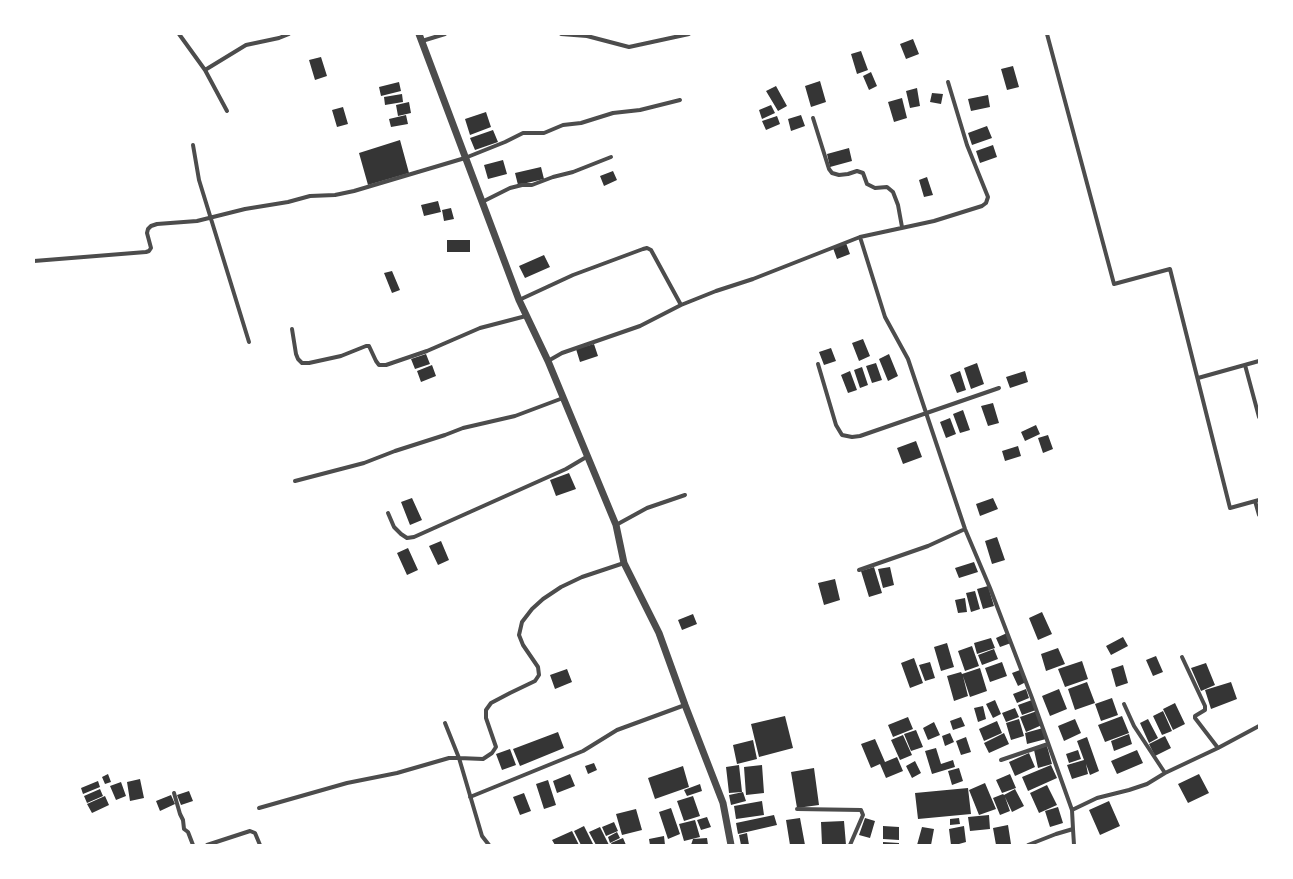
<!DOCTYPE html>
<html>
<head>
<meta charset="utf-8">
<style>
	body { margin:0 }
	#map { position:relative; width:1293px; height:879px; overflow:hidden; background:#fff; font-family:Mulish,sans-serif }
	canvas { display:block }
	.frame { position:absolute; inset:0; border:35px solid #fff; pointer-events:none }
</style>
</head>
<body>
<div id="map">
<canvas width="1293" height="879"></canvas>
<div class="frame"></div>
</div>
<script>
const context = document.querySelector('canvas').getContext('2d');
context.lineJoin = 'round';
function fillPath(path, color) { context.fillStyle = color; context.fill(path, 'evenodd'); }
const poly = rows => new Path2D(rows.map(r => 'M' + r).join(''));
function stroke(path, color, width, dash) { context.strokeStyle = color; context.lineWidth = width; context.lineCap = dash ? 'butt' : 'round'; context.setLineDash(dash || []); context.stroke(path); }
const building = poly([
	[913,39,919,54,906,59,900,44],
	[861,51,868,70,857,74,851,54],
	[321,57,327,76,315,80,309,60],
	[1013,66,1019,87,1007,90,1001,69],
	[871,72,877,86,869,90,863,76],
	[820,81,826,102,811,107,805,86],
	[399,82,401,91,381,96,379,87],
	[776,86,787,106,778,111,766,91],
	[917,88,920,106,910,108,906,91],
	[932,93,943,94,941,104,930,102],
	[402,94,403,102,385,105,384,97],
	[988,95,990,107,971,111,968,99],
	[902,98,907,118,894,122,888,102],
	[409,102,411,113,398,116,396,105],
	[771,105,775,113,762,119,759,110],
	[343,107,348,124,337,127,332,110],
	[486,112,491,127,470,135,465,119],
	[406,115,408,124,391,127,389,119],
	[801,115,805,126,791,131,788,119],
	[777,116,780,124,766,130,762,121],
	[987,126,992,138,972,145,968,133],
	[493,130,498,142,475,150,470,138],
	[400,140,409,173,368,185,359,153],
	[993,145,997,157,980,163,976,151],
	[849,148,852,161,830,167,827,154],
	[503,160,507,174,488,179,484,165],
	[541,167,544,179,518,185,515,173],
	[613,171,617,180,604,186,600,176],
	[927,177,933,195,924,197,919,180],
	[438,201,441,212,424,216,421,205],
	[451,208,454,219,444,221,442,210],
	[447,240,470,240,470,252,447,252],
	[846,243,850,254,837,259,833,248],
	[544,255,550,267,525,278,519,266],
	[392,271,400,290,392,293,384,273],
	[863,339,870,356,859,361,852,343],
	[594,344,598,356,580,362,576,349],
	[831,348,836,361,824,365,819,352],
	[426,354,430,364,415,369,411,359],
	[889,354,898,376,888,381,879,359],
	[876,363,882,380,872,383,866,366],
	[977,363,984,384,971,389,964,368],
	[432,365,436,376,421,382,417,371],
	[862,367,868,385,860,388,854,370],
	[850,371,857,390,848,393,841,375],
	[960,371,966,390,957,393,950,375],
	[1025,371,1028,382,1010,388,1006,377],
	[993,403,999,423,988,426,981,406],
	[963,410,970,430,960,433,953,414],
	[950,418,956,434,946,438,940,422],
	[1036,425,1040,434,1025,441,1021,432],
	[1048,435,1053,449,1043,453,1038,438],
	[916,441,922,457,903,464,897,448],
	[1018,446,1021,456,1005,461,1002,451],
	[569,473,576,489,556,496,550,480],
	[412,498,422,520,410,525,401,502],
	[993,498,998,509,980,516,976,504],
	[997,537,1005,560,992,564,985,541],
	[441,541,449,560,438,565,429,546],
	[408,548,418,570,407,575,397,553],
	[974,562,978,572,959,578,955,568],
	[874,567,882,593,869,597,861,571],
	[890,567,894,585,883,588,878,569],
	[835,579,840,600,824,605,818,583],
	[988,586,994,606,983,609,977,589],
	[975,591,980,609,971,612,966,593],
	[965,598,967,612,958,613,955,600],
	[1042,612,1052,634,1038,640,1029,618],
	[693,614,697,624,682,630,678,620],
	[1007,633,1011,643,1000,647,996,638],
	[1123,637,1128,646,1111,655,1106,646],
	[991,638,995,648,977,654,974,643],
	[947,643,954,667,941,671,934,647],
	[972,646,979,666,965,671,958,651],
	[1058,648,1065,664,1046,671,1041,654],
	[994,649,998,659,982,665,978,655],
	[1156,656,1163,672,1153,676,1146,660],
	[914,658,923,683,910,688,901,663],
	[1082,661,1088,679,1065,687,1058,669],
	[930,662,935,678,925,681,919,665],
	[1002,662,1007,676,990,682,985,668],
	[1206,663,1215,685,1201,691,1191,668],
	[1123,665,1128,683,1116,687,1111,669],
	[980,668,987,691,970,697,963,676,968,696,954,701,947,676,961,672,962,674],
	[567,669,572,682,555,689,550,675],
	[1020,670,1026,682,1018,686,1012,673],
	[1087,682,1095,703,1075,710,1068,689],
	[1231,682,1237,699,1211,709,1205,690],
	[1026,689,1029,698,1017,703,1013,694],
	[1059,689,1067,709,1050,716,1042,696],
	[1112,698,1118,715,1101,721,1095,704],
	[995,700,1001,714,993,718,986,704],
	[1032,700,1036,710,1022,715,1018,705],
	[1175,703,1185,724,1173,730,1163,709],
	[983,706,986,719,978,722,974,708],
	[1015,708,1019,717,1006,722,1002,713],
	[1037,711,1042,725,1026,732,1020,717],
	[1163,711,1172,731,1162,735,1153,716],
	[785,716,793,748,759,757,751,724],
	[1122,716,1129,733,1105,742,1098,725],
	[908,717,913,729,893,737,888,725],
	[961,717,965,726,953,730,950,721],
	[1019,719,1024,736,1011,740,1006,723],
	[1075,719,1081,733,1064,741,1058,726],
	[1148,719,1158,738,1149,743,1140,723],
	[997,721,1002,733,984,741,979,729],
	[934,722,940,735,928,740,923,728],
	[1043,728,1046,739,1027,744,1025,733],
	[916,730,923,747,911,751,904,734],
	[558,732,564,748,520,766,513,749],
	[950,733,954,742,945,746,942,736],
	[1004,733,1009,744,989,753,984,743],
	[1129,734,1132,744,1114,751,1111,741],
	[903,735,912,755,900,760,891,740],
	[1165,736,1171,748,1155,756,1149,744],
	[966,737,971,752,961,755,956,741],
	[1087,737,1099,771,1090,775,1086,764,1088,774,1072,779,1067,765,1084,760,1077,741],
	[875,739,885,762,897,757,903,771,886,778,880,764,871,768,861,744],
	[753,740,757,759,737,764,733,745],
	[1047,746,1052,764,1038,768,1034,750],
	[936,748,941,764,953,760,955,767,932,774,925,751],
	[510,749,516,765,502,770,496,754],
	[1078,750,1081,759,1069,763,1066,754],
	[1137,750,1143,763,1117,774,1111,761],
	[1029,753,1035,767,1015,776,1009,762],
	[915,761,921,773,912,778,906,766],
	[594,763,597,770,588,774,585,766],
	[739,765,742,792,729,793,726,767],
	[762,765,764,793,746,795,744,767],
	[1051,765,1057,778,1028,791,1022,777],
	[683,766,689,787,655,799,648,778],
	[814,768,819,805,797,808,791,772],
	[959,768,963,781,952,785,948,771],
	[108,774,111,782,105,784,102,777],
	[570,774,575,786,557,793,553,781],
	[1010,774,1016,788,1002,793,996,780],
	[1199,774,1209,793,1188,803,1178,784],
	[140,779,144,798,130,801,127,782],
	[548,780,556,805,544,809,536,784],
	[98,781,100,787,83,794,81,788],
	[121,782,126,796,116,800,110,786],
	[985,783,996,809,979,815,969,790],
	[700,784,702,791,687,796,684,790],
	[1047,785,1057,805,1039,813,1030,793],
	[968,788,971,814,918,819,915,793],
	[100,789,103,796,87,803,84,796],
	[1015,789,1024,806,1012,812,1005,797,1010,811,1000,815,993,798,1003,794,1004,795],
	[189,791,193,801,181,805,177,795],
	[743,792,746,801,731,805,729,795],
	[524,793,531,811,520,815,513,797],
	[171,795,175,804,160,811,156,801],
	[105,796,109,805,92,813,87,804],
	[693,796,700,816,684,821,677,801],
	[762,801,764,815,736,819,734,806],
	[1109,801,1120,826,1100,835,1089,810],
	[1058,807,1063,823,1050,827,1045,811],
	[671,808,680,834,668,839,659,812],
	[636,809,642,830,622,835,616,814],
	[774,815,777,825,738,834,736,823],
	[989,815,990,829,970,831,968,817],
	[707,817,711,827,701,830,697,820],
	[800,818,805,845,790,845,786,820],
	[865,818,875,821,870,838,859,835],
	[959,818,960,824,950,825,950,819],
	[695,820,700,837,684,841,679,824],
	[844,821,846,845,822,845,821,822],
	[614,822,618,831,606,836,602,827],
	[1008,825,1011,844,996,845,993,828],
	[584,826,593,844,591,845,581,845,574,831],
	[883,826,899,827,899,840,883,839],
	[964,826,966,842,959,844,959,845,951,845,949,829],
	[600,827,609,845,596,845,589,832],
	[922,827,934,829,931,845,917,845],
	[572,831,579,845,555,845,552,840],
	[617,832,620,838,610,843,608,837],
	[747,833,749,845,741,845,739,835],
	[664,836,665,845,650,845,649,839],
	[623,838,626,845,612,845,611,843],
	[707,838,708,845,691,845,693,839],
	[883,842,899,843,899,845,883,845]
]);
const minor = poly([
	[179,34,205,70,227,111],
	[561,34,587,36,629,47,689,34],
	[1047,34,1114,284,1170,269,1230,508,1259,500],
	[422,41,445,34],
	[205,70,246,45,279,38,289,34],
	[813,118,829,169,832,173,839,175,848,174,857,171,863,173,867,184,875,188,887,187,893,192,898,205,902,227],
	[193,145,199,180,249,342],
	[482,202,510,188,522,185,532,185,553,177,573,172,611,157],
	[860,237,885,317,908,359,965,529,990,588,1032,698,1072,810,1073,829,1056,834,1028,845],
	[34,261,146,252,149,251,151,248,147,233,148,229,151,226,157,224,197,221,245,209,288,202,310,196,335,195,354,191,465,158,505,142,523,133,544,133,563,125,581,123,613,113,640,110,680,100],
	[519,300,573,275,643,249,647,248,651,250,681,305],
	[292,329,296,354,298,359,302,363,309,363,341,356,366,346,369,346,376,361,379,365,386,365,427,351,480,328,526,316],
	[548,361,562,353,640,326,681,305,716,291,753,279,860,237,934,221,982,206,986,203,988,197,967,145,948,82],
	[818,364,836,425,842,435,852,437,860,436,999,388],
	[1245,365,1259,417],
	[1198,378,1259,361],
	[295,481,364,463,395,451,445,435,463,428,515,416,563,398],
	[1255,501,1259,515],
	[388,513,394,527,401,534,407,538,414,537,566,469,588,456],
	[616,525,647,508,685,495],
	[859,570,928,546,965,529],
	[1182,657,1205,706,1205,710,1195,716,1195,718,1218,748],
	[1124,704,1134,726,1165,773],
	[445,723,459,758,483,759,492,753,496,747,486,718,486,710,491,703,510,693,535,681,539,675,538,667,523,645,519,635,522,622,532,609,543,599,561,587,582,577,624,563],
	[1001,760,1048,744],
	[174,793,180,814,183,820,184,829,188,832,193,845],
	[470,797,583,751,617,730,685,705],
	[259,808,347,783,397,773,449,758,459,758,482,836,489,845],
	[797,809,861,810,863,815,850,845],
	[1072,810,1097,798,1129,790,1147,784,1165,773,1218,748,1259,726],
	[1073,829,1074,845],
	[207,845,250,831,255,833,260,845]
]);
const tertiary = poly([
	[419,34,519,300,548,361,616,525,624,563,659,633,685,705,723,803,731,845]
]);
fillPath(building, '#353535');
stroke(minor, '#4c4c4c', 4);
stroke(tertiary, '#4c4c4c', 7);
</script>
</body>
</html>
